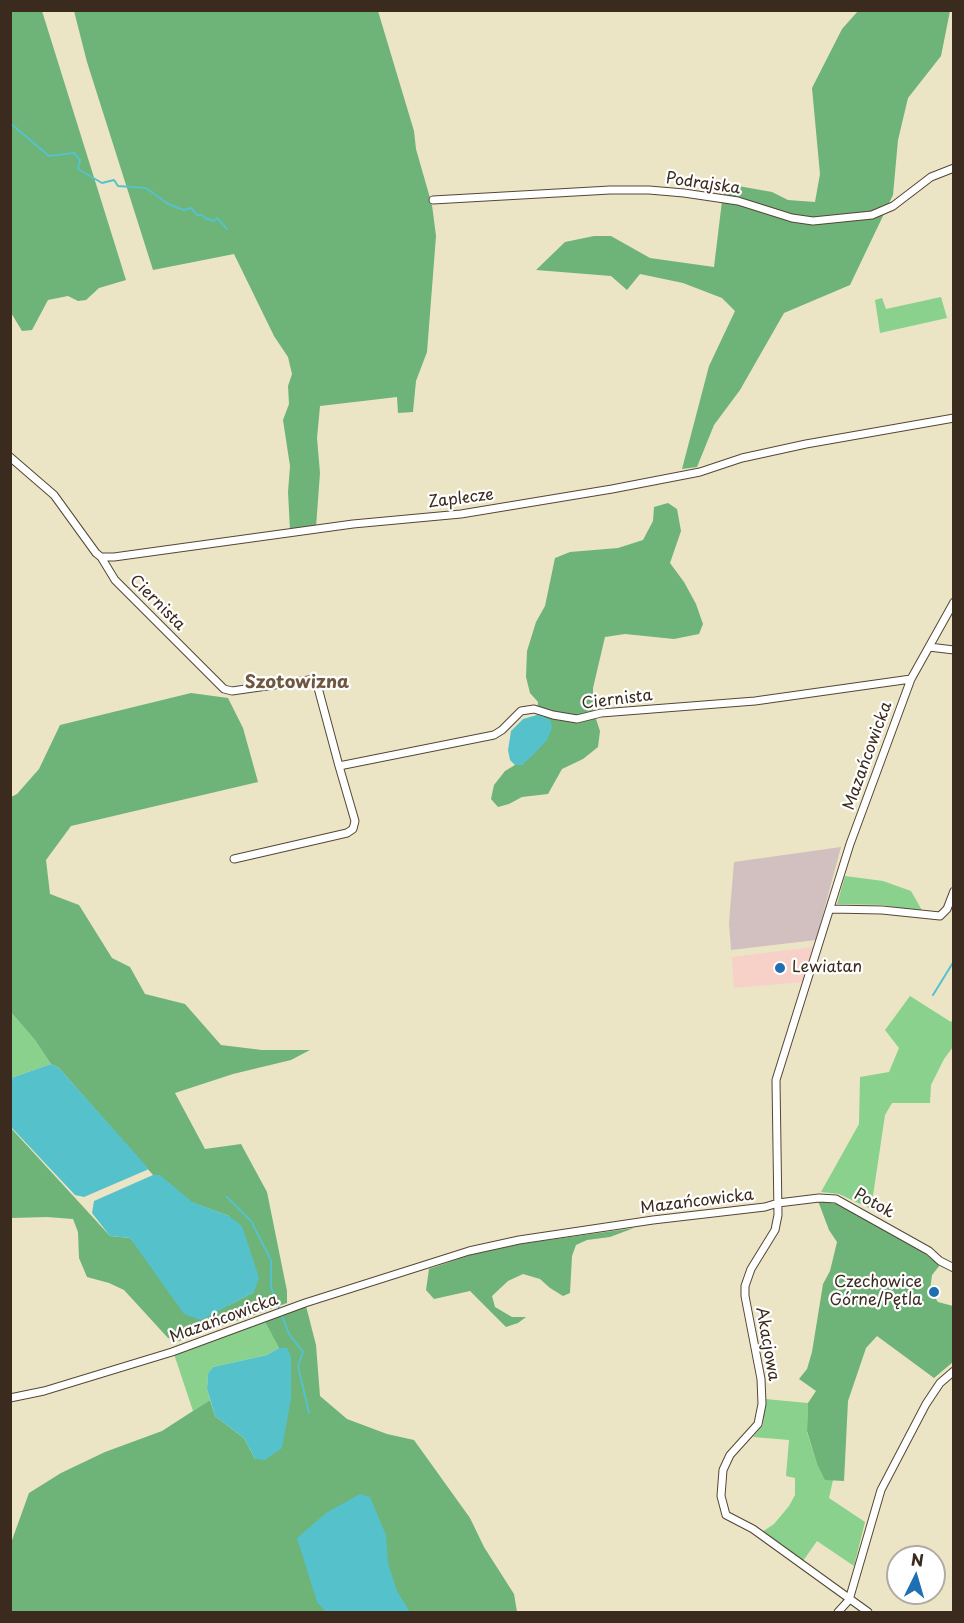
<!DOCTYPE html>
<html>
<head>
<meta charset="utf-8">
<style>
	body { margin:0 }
	#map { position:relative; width:964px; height:1623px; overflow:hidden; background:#ebe5c5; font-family:"Playpen Sans",sans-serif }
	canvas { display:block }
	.frame { position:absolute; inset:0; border:12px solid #3b2a1e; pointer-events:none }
	.north { position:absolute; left:886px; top:1545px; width:60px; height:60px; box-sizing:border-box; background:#fff; border:2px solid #b1aaa5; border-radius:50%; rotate:5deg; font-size:16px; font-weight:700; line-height:24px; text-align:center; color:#3b2a1e }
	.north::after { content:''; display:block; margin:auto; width:21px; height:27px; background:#1f6fb2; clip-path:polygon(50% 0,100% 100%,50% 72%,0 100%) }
</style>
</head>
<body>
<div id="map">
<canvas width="964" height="1623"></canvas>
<div class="frame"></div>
<div class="north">N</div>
</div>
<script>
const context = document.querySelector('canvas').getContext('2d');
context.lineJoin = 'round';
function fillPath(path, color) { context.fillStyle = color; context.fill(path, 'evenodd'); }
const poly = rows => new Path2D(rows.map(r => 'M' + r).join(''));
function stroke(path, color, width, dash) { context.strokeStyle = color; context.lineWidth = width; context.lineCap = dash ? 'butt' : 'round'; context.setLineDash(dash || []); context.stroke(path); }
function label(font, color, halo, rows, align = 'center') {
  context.font = font + ' "Playpen Sans",sans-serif'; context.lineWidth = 4.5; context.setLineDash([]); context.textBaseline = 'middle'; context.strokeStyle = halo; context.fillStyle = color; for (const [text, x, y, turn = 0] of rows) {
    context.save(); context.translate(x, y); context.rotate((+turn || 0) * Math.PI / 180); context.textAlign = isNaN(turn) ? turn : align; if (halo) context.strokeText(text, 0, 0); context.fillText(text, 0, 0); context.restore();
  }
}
const built = poly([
	[813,947,803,982,734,988,732,957]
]);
const industrial = poly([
	[841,847,816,940,731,950,729,923,734,862]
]);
const green = poly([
	[941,297,947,318,880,333,875,300,882,298,886,309],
	[845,876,883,881,911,891,923,912,883,905,837,904],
	[910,996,951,1022,953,1019,953,1047,944,1059,931,1085,930,1103,892,1103,885,1115,871,1209,839,1194,821,1192,859,1124,860,1077,889,1072,899,1048,885,1030],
	[10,1011,35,1040,51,1064,11,1078],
	[265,1322,279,1348,267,1355,213,1367,208,1375,207,1389,210,1400,193,1411,174,1354],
	[765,1399,808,1403,807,1432,817,1464,825,1479,833,1480,829,1498,865,1522,854,1566,817,1541,803,1561,762,1532,774,1524,789,1506,795,1495,795,1478,786,1476,789,1440,753,1437,763,1425]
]);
const forest = poly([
	[10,11,42,11,126,280,99,288,86,300,78,301,68,296,48,300,32,330,22,331,10,311],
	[74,11,378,11,414,131,416,149,432,205,436,236,427,352,416,381,413,412,398,413,397,397,320,406,317,438,320,473,316,527,290,530,288,492,290,466,283,420,289,404,288,386,292,374,288,357,274,336,234,254,153,270,87,62],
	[858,11,950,11,941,56,908,98,898,140,893,195,850,285,784,313,740,390,714,425,697,467,682,469,709,366,735,311,722,298,683,283,640,274,627,290,611,276,536,270,565,242,594,236,611,236,650,258,714,267,722,201,727,184,772,192,788,200,815,202,820,174,812,88,842,29],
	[668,503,677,509,681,531,670,563,684,582,696,604,703,624,699,634,674,639,625,634,605,637,593,688,593,710,600,731,598,747,583,759,562,769,548,794,522,797,509,804,498,807,491,799,494,785,505,771,515,765,522,765,545,717,537,715,538,702,530,693,526,677,527,651,536,622,545,606,555,558,570,552,618,548,643,540,653,521,654,507],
	[191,693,228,698,243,728,258,782,71,826,46,860,50,894,79,905,112,958,130,967,145,994,185,1004,221,1045,262,1050,310,1050,291,1060,233,1074,175,1093,205,1149,241,1144,267,1192,287,1291,287,1303,179,1341,168,1338,124,1290,109,1283,87,1277,79,1258,78,1232,73,1219,47,1217,11,1218,10,1127,110,1236,130,1238,146,1258,229,1305,254,1292,229,1216,191,1202,160,1176,153,1175,59,1068,51,1064,35,1040,10,1011,11,797,17,794,39,769,60,725],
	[818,1201,837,1204,912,1244,940,1265,932,1275,930,1290,938,1302,953,1306,953,1362,934,1378,877,1336,866,1348,848,1401,844,1481,825,1480,817,1464,807,1431,808,1403,816,1391,799,1379,807,1369,812,1352,823,1284,830,1271,837,1242,829,1230],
	[634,1228,610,1237,587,1240,576,1245,572,1256,570,1293,563,1296,550,1288,540,1279,523,1274,508,1281,492,1296,495,1307,512,1317,526,1317,518,1323,506,1327,470,1291,434,1299,426,1290,429,1269,470,1255,520,1244],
	[306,1306,316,1345,320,1396,347,1419,387,1434,414,1440,470,1518,484,1547,514,1594,517,1612,11,1612,11,1543,29,1493,61,1473,105,1452,162,1431,210,1400,215,1416,244,1438,255,1459,287,1348,279,1348,265,1322]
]);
const water = poly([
	[537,715,545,717,551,721,552,728,547,740,534,754,522,765,515,765,510,760,508,750,511,731,523,719],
	[51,1064,59,1068,149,1169,84,1197,75,1195,11,1127,11,1078],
	[153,1175,160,1175,192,1202,229,1216,242,1226,259,1278,254,1292,201,1320,184,1314,130,1238,110,1236,92,1213,94,1201],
	[279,1348,287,1348,291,1356,291,1399,282,1448,265,1460,255,1459,244,1438,215,1416,207,1389,208,1374,213,1367,267,1355],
	[360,1494,370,1497,386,1535,388,1563,397,1591,410,1612,326,1612,317,1602,297,1538,326,1513]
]);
const stream = poly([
	[10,123,49,156,74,153,80,160,78,169,102,183,114,180,118,186,146,188,168,204,184,210,191,208,197,215,202,215,207,219,214,221,217,218,227,229],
	[933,995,954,961],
	[227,1197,251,1221,271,1260,271,1287,289,1334,303,1352,298,1366,309,1413]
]);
const street = poly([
	[433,200,610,190,649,190,684,193,738,201,792,218,813,221,872,215,893,206,931,177,954,168],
	[10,457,54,495,96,553,101,557,114,557,353,524,461,514,612,489,700,472,742,458,806,444,954,418],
	[101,557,115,580,224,689,232,691,309,680,317,684,339,766],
	[929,647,954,650],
	[234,859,347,833,353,829,355,821,339,766,494,735,502,730,521,711,534,709,553,715,577,719,601,713,755,701,911,679],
	[831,909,882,910,940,916,947,909,954,891],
	[10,1398,44,1391,172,1352,305,1303,469,1251,519,1240,653,1220,765,1207,778,1203,819,1198,836,1199,929,1251,940,1261,954,1268],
	[838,1612,849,1600,881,1490,926,1404,940,1383,954,1371],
	[868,1612,753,1529,726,1515,721,1496,723,1470,730,1455,758,1424,762,1404,761,1379,745,1296,745,1286,751,1269,775,1230,778,1215,776,1080,850,844,911,679,954,602]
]);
const markers = [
	[780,968,6,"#1f6fb2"],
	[934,1292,6,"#1f6fb2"]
];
const streetNames = [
	["Podrajska",703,184,8],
	["Zaplecze",461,499,-7],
	["Ciernista",157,603,45],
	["Ciernista",617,700,-7],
	["Mazańcowicka",868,756,-70],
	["Mazańcowicka",697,1202,-7],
	["Potok",874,1204,29],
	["Mazańcowicka",224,1319,-20],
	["Akacjowa",767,1344,80]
];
const poiNames = [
	["Lewiatan",792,968],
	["Czechowice",922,1283,"right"],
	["Górne/Pętla",922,1301,"right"]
];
const neighbourhoodNames = [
	["Szotowizna",297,683]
];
fillPath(built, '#f7d1c8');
fillPath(industrial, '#d2bfc0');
fillPath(green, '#89d18d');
fillPath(forest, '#6eb378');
fillPath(water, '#55c2cb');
stroke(stream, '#55c2cb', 2);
stroke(street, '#554637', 9);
stroke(street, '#fff', 7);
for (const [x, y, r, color] of markers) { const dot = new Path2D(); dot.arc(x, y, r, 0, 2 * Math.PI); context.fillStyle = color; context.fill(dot); stroke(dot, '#fff', 2); }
label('16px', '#3b2a1e', '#fff', streetNames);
label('16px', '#3b2a1e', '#fff', poiNames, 'left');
label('bold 18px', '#6f563e', '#fff', neighbourhoodNames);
</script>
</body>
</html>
